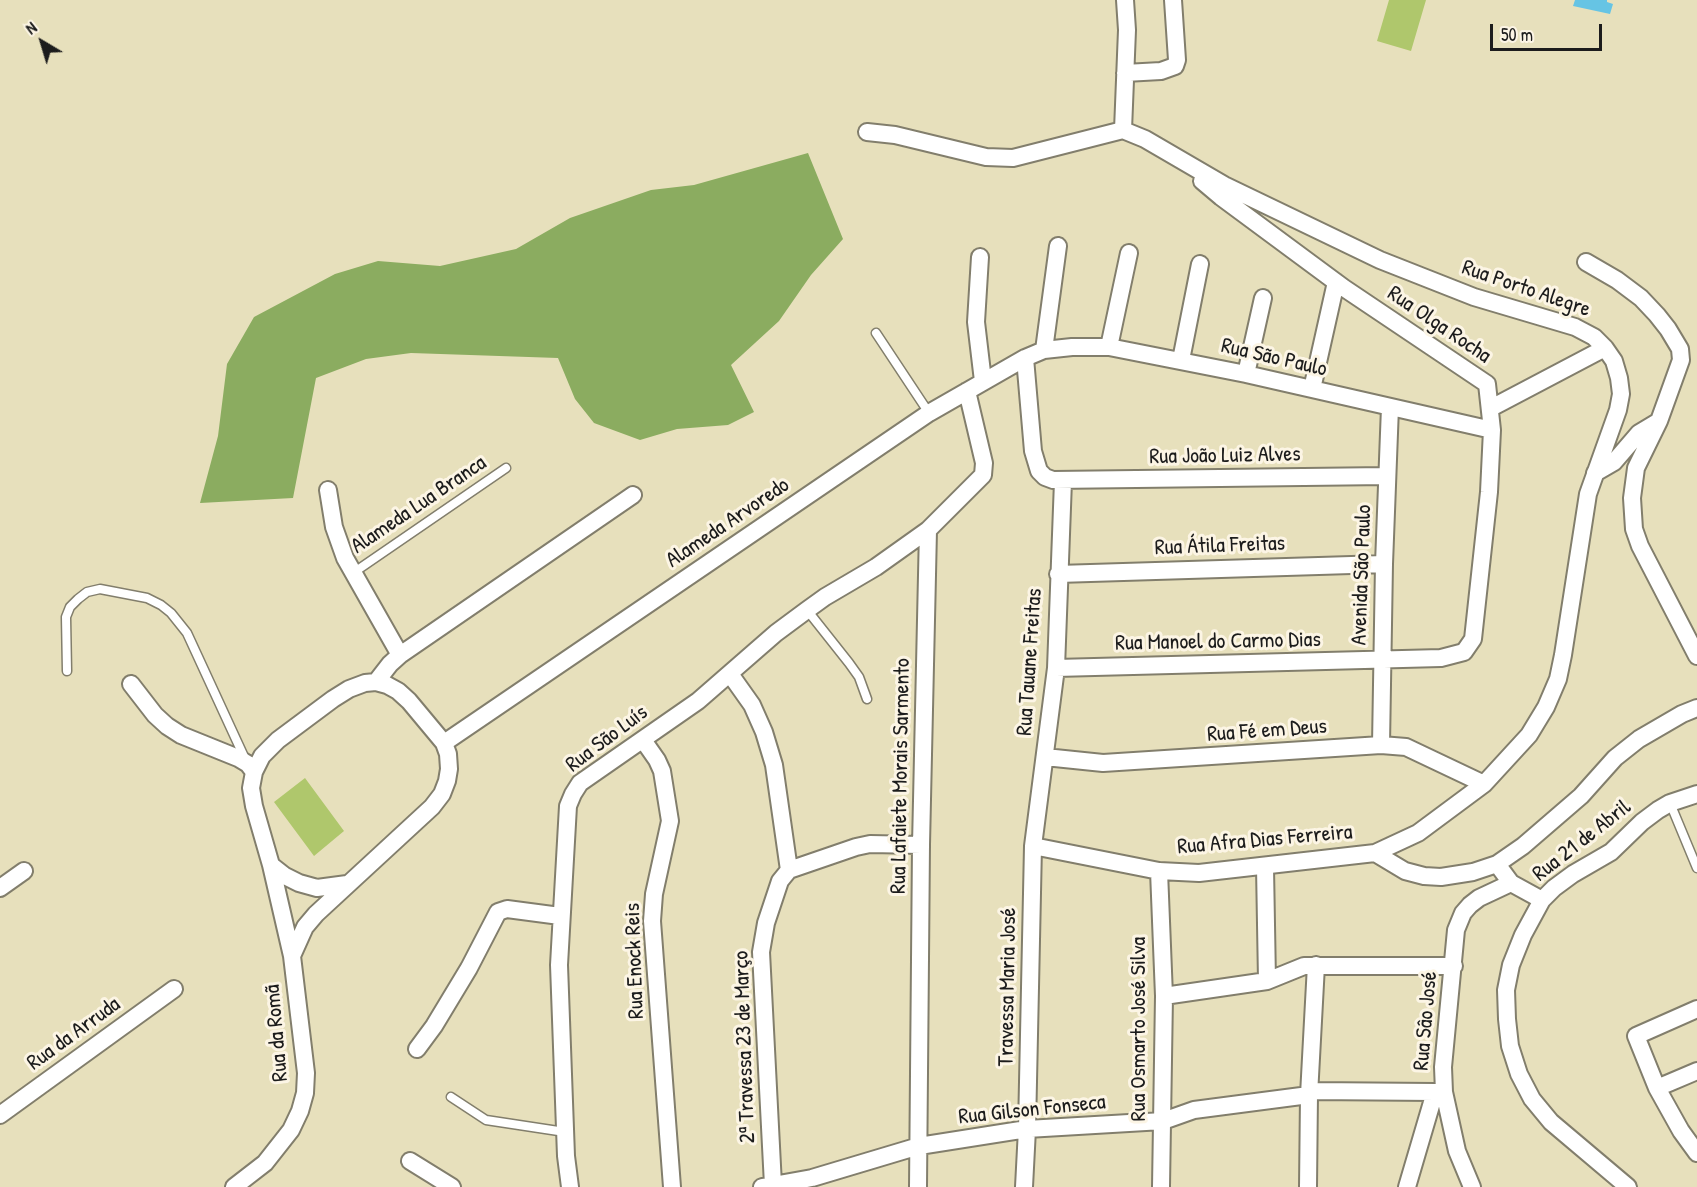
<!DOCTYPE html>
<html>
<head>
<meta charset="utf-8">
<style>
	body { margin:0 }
	#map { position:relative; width:1697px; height:1187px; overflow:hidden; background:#e7e0bc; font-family:"Patrick Hand",sans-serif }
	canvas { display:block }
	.north { position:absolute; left:12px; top:12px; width:60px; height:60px; -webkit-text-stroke:4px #fcf5e5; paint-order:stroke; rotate:322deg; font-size:16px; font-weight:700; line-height:24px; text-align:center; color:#1c1c1c }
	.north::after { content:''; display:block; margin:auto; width:21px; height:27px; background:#1c1c1c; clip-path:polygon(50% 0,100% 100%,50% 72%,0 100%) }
	.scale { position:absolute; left:1490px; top:24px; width:112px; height:27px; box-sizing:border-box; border:3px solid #1c1c1c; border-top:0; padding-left:8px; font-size:18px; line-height:21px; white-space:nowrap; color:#1c1c1c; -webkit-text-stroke:4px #fcf5e5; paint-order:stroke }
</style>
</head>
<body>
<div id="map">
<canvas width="1697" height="1187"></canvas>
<div class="north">N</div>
<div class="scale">50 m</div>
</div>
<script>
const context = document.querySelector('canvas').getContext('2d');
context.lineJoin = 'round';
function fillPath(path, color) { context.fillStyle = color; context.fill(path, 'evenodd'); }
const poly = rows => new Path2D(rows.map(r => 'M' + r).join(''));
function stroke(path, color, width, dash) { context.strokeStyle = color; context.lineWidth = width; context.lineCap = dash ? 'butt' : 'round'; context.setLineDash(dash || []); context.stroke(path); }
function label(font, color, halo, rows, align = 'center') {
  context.font = font + ' "Patrick Hand",sans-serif'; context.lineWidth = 6; context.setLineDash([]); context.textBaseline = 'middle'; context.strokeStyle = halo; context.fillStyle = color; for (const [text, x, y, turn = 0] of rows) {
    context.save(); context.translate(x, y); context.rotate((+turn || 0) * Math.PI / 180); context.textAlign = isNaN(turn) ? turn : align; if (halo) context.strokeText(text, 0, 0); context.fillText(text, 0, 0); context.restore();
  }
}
const green = poly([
	[1389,0,1426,0,1411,51,1377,41],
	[305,778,344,831,314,856,274,802]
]);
const forest = poly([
	[808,153,843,239,811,275,779,321,731,365,754,412,728,425,677,429,640,440,594,423,575,399,558,358,411,353,366,359,316,378,293,498,200,503,218,436,227,364,254,317,335,274,378,261,440,266,516,249,570,218,651,190,694,185]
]);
const water = poly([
	[1575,0,1607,0,1607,2,1613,4,1610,14,1573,6]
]);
const lane = poly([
	[876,333,929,413],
	[353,573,506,468],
	[807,610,849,663,859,677,867,699],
	[67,671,66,617,70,607,78,599,87,592,100,589,147,598,161,605,171,613,187,633,246,761],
	[1670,803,1697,868],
	[451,1097,486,1120,565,1132]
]);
const street = poly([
	[1125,73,1161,71,1175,66,1177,60,1173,0],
	[1123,130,1127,30,1125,0],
	[867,132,895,135,986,157,1013,158,1123,130,1145,139,1224,185,1380,260,1474,297,1575,327,1594,337,1605,348,1614,361,1619,378,1621,394,1618,410,1588,494,1563,655,1558,679,1546,707,1529,735,1484,784,1418,833,1375,853],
	[980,257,976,322,983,381],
	[1586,262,1617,280,1641,298,1657,315,1668,329,1680,349,1681,360,1659,421,1639,433,1614,462,1595,473],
	[1109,347,1129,253],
	[1044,350,1058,246],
	[1025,358,1033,451,1039,471,1045,477,1053,480,1387,476],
	[1181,360,1200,264],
	[1246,374,1263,298],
	[1312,389,1336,282],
	[1491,408,1605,348],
	[1659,421,1636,468,1632,498,1634,529,1640,546,1697,656],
	[328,490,334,527,345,558,400,655],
	[1058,574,1384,564],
	[1056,668,1441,658,1464,652,1473,639,1489,492,1492,430,1487,384,1344,288,1221,197,1202,181],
	[730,674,752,705,764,732,774,765,789,870],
	[376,682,390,664,400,655,633,495],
	[131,684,155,715,167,726,181,735,238,758,248,764,254,772],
	[643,740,657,760,662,771,670,821,654,894,652,921,672,1187],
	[444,743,929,413,1025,358,1044,350,1072,347,1109,347,1246,374,1492,430],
	[1381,745,1384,564,1390,407],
	[1045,757,1103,763,1381,745,1406,747,1484,784],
	[1033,846,1159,871,1199,873,1375,853,1405,871,1424,876,1441,877,1473,872,1497,864,1523,846,1581,796,1615,758,1639,739,1682,714,1697,708],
	[1497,864,1511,883,1542,900],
	[271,865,285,876,299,883,317,888,347,884],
	[1265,867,1267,981],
	[1159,871,1164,996,1161,1187],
	[0,888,24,871],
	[1164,996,1267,981,1304,966,1454,966],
	[1697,1009,1636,1036,1657,1088,1681,1131,1697,1153],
	[417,1049,434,1026,469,968,498,912,507,909,560,916],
	[1657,1088,1697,1071],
	[1310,1091,1435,1092],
	[0,1115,174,989],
	[410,1161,452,1187],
	[773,1185,761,952,766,923,780,881,789,870,856,847,870,844,921,845],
	[234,1187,265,1163,291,1130,300,1111,305,1093,306,1073,292,956,271,865,254,806,251,788,254,772,262,756,278,740,333,699,349,689,365,683,376,682,387,685,398,691,409,701,444,743,448,754,449,769,447,781,442,794,432,807,316,914,305,927,292,956],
	[570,1187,566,1156,559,965,568,806,573,794,580,783,698,701,776,633,807,610,825,597,876,567,928,530],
	[762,1187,812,1178,919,1146,1027,1129,1163,1121,1194,1110,1309,1095],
	[918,1187,921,845,928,530,983,475,984,463,967,391],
	[1024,1187,1027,1129,1033,846,1056,668,1063,481],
	[1308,1187,1309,1095,1316,965],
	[1407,1187,1435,1092,1444,1092],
	[1472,1187,1457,1151,1444,1092,1443,1067,1456,930,1463,913,1470,905,1479,898,1511,883],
	[1628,1187,1551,1122,1532,1099,1519,1074,1510,1046,1507,1019,1506,990,1511,965,1523,935,1542,900,1554,888,1573,874,1611,852,1642,822,1658,810,1670,803,1697,794]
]);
const streetNames = [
	["Rua Porto Alegre",1526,289,19],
	["Rua Olga Rocha",1439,325,34],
	["Rua São Paulo",1274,358,13],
	["Rua João Luiz Alves",1225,456,-1],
	["Alameda Lua Branca",419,505,-34],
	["Alameda Arvoredo",728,523,-34],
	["Rua Átila Freitas",1220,546,-2],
	["Avenida São Paulo",1362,575,-88],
	["Rua Manoel do Carmo Dias",1218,642,-1],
	["Rua Tauane Freitas",1030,662,-86],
	["Rua Fé em Deus",1267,731,-4],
	["Rua São Luís",607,739,-37],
	["Rua Lafaiete Morais Sarmento",901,776,-89],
	["Rua Afra Dias Ferreira",1265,840,-5],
	["Rua 21 de Abril",1582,841,-38],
	["Rua Enock Reis",635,961,-92],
	["Travessa Maria José",1008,987,-89],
	["Rua Sâo José",1426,1021,-85],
	["Rua Osmarto José Silva",1139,1029,-90],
	["Rua da Romã",277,1033,-95],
	["Rua da Arruda",74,1034,-36],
	["2ª Travessa 23 de Março",745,1047,-92],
	["Rua Gilson Fonseca",1032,1110,-6]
];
fillPath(green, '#afc76c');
fillPath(forest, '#8bac60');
fillPath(water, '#66c4e4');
stroke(lane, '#827e6c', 11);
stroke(street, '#827e6c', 20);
stroke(lane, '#fff', 8);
stroke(street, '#fff', 16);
label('22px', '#1c1c1c', '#fcf5e5', streetNames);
</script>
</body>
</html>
